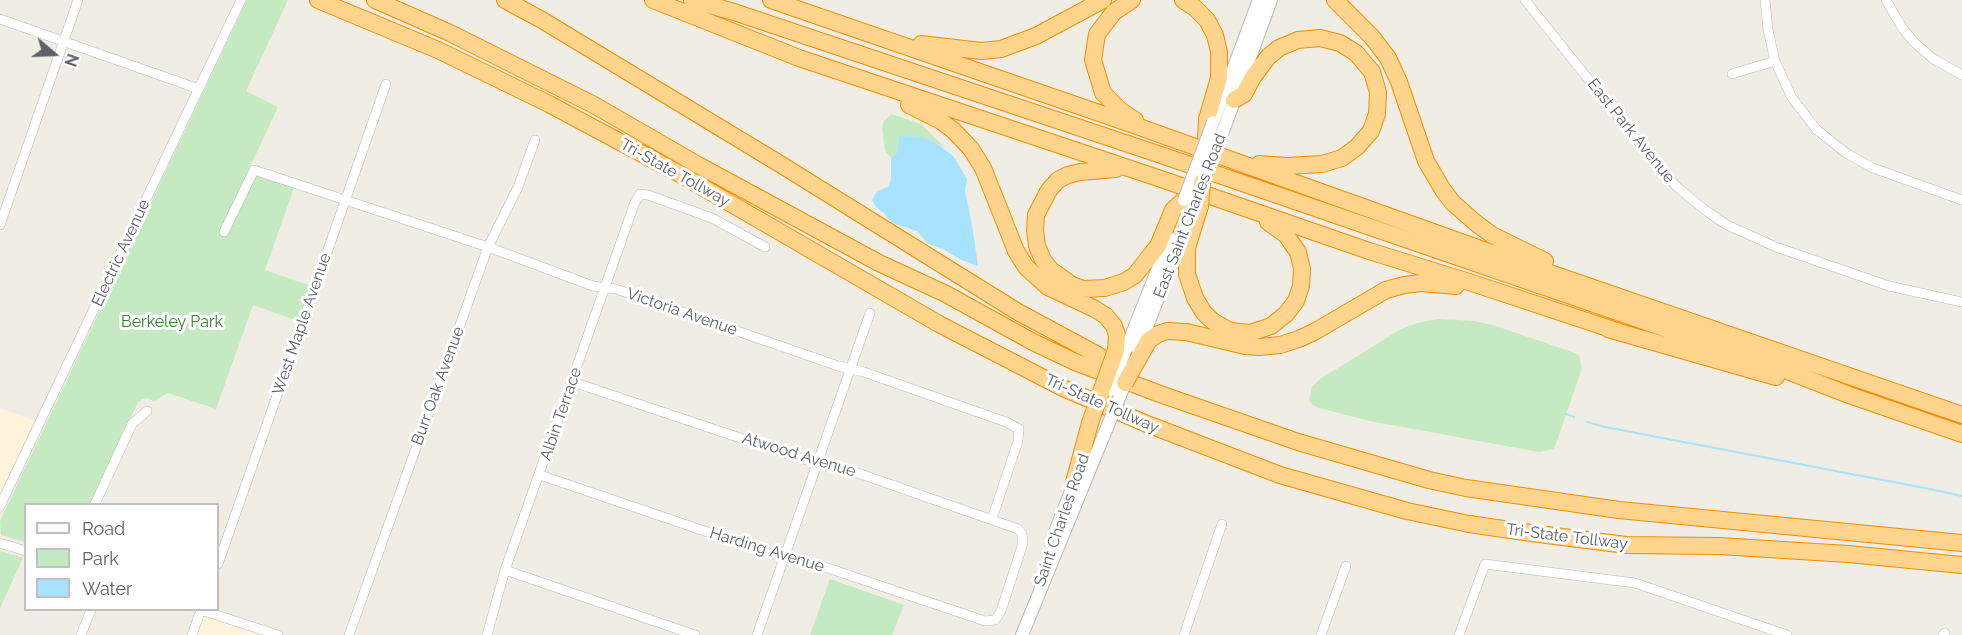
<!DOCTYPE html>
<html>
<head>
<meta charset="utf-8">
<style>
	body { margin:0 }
	#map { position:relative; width:1962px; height:635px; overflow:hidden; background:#f0ede5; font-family:Raleway,sans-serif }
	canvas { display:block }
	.legend { position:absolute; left:24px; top:503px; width:195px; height:108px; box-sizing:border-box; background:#fff; border:2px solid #bec0c2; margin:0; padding:8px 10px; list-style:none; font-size:18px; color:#5d6267 }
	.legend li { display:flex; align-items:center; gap:12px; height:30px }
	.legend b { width:30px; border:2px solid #bec0c2 }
	.north { position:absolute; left:24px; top:24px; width:60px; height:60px; -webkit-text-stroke:4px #fff; paint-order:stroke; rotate:109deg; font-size:16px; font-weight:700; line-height:24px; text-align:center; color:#5d6267 }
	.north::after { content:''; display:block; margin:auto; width:21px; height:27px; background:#5d6267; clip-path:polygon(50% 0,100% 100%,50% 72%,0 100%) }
</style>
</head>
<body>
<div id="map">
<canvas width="1962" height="635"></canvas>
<ul class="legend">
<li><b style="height:8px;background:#fff"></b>Road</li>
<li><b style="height:16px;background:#c5e9c0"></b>Park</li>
<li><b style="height:16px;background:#a7e3ff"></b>Water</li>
</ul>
<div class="north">N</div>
</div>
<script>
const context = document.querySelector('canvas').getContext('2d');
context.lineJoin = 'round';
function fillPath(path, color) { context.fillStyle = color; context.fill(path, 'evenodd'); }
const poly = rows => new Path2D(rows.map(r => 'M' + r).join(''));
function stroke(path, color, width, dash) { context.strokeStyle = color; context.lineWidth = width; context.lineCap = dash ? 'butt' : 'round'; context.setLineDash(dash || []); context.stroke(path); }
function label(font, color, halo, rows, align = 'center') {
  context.font = font + ' Raleway,sans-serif'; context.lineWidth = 6; context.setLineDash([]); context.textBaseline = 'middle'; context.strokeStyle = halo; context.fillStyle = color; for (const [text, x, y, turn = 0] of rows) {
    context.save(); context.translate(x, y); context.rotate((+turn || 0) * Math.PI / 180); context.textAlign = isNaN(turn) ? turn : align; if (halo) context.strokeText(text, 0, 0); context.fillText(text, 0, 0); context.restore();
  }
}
const commercial = poly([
	[0,408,38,422,0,503],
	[199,611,272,635,191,635]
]);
const green = poly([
	[247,0,288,0,246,91,278,107,248,171,294,188,265,270,311,286,298,321,253,305,216,409,168,393,154,401,148,398,143,399,138,402,90,504,26,504,25,542,1,535,0,521],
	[891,114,921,124,945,148,935,142,899,137,897,153,891,158,885,150,882,127,884,121],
	[1438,319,1475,321,1496,326,1575,353,1579,356,1582,368,1556,444,1553,449,1539,452,1370,421,1319,408,1312,405,1309,400,1312,387,1320,379,1401,329,1418,323],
	[0,551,23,558,0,608],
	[830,579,904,605,892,635,810,635]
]);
const water = poly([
	[899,136,921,137,935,142,953,156,958,164,967,179,965,190,973,231,978,266,961,260,943,249,928,244,917,231,892,223,884,213,876,207,872,200,877,191,888,187,891,179,891,158,897,153]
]);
const stream = poly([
	[1566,414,1574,417],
	[1587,422,1605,427,1930,489,1962,496]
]);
const street = poly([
	[1525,0,1661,170,1677,187,1705,210,1727,225,1776,247,1889,286,1962,302],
	[1765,0,1768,30,1775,61,1792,98,1817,130,1846,153,1873,168,1962,200],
	[1886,0,1903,29,1915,43,1932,58,1962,75],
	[0,19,199,89],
	[1732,74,1775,61],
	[0,225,78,0],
	[224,232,254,170,488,247,593,286,616,289,838,366,864,372,1006,422,1019,429,1018,441,992,519],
	[540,475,772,554,798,558,985,621,995,620,1001,611,1023,543,1022,534,1018,529,829,463,806,460,573,382],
	[95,504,132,424,147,411],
	[0,506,241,0],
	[0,543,26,551],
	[218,564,386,84],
	[505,570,695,635],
	[201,610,278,635],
	[81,635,91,610],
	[192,635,201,610],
	[349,635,488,247,518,187,535,140],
	[487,635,505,570,635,202,640,194,648,195,712,218,765,247],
	[757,635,870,313],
	[1184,635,1222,524],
	[1321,635,1346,566],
	[1459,635,1485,564,1635,583,1787,635],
	[1943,635,1945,633]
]);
const secondary = poly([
	[1214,120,1259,0],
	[1225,126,1271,0],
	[1138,350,1190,215],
	[1124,354,1170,238],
	[1055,532,1077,476],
	[1022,635,1106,430]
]);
const highway = poly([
	[318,0,438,50,549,104,678,173,939,324,1065,389,1147,424,1280,475,1407,511,1469,524,1531,533,1626,545,1719,546,1848,554,1962,565],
	[375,0,450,33,594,105,698,165,879,263,946,294,1033,342,1075,362,1160,394,1298,442,1429,480,1466,488,1619,510,1962,543],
	[505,0,542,20,780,164,1018,312,1096,354,1124,371],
	[653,0,799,58,1161,179,1369,251,1466,281,1617,331],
	[692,0,734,12,1161,155,1780,368,1849,395,1962,434],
	[771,0,1131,124,1489,252,1962,415],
	[1132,0,1114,12,1097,34,1093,60,1103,93,1121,111,1135,120],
	[1183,0,1195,8,1207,20,1215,35,1219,52,1219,78,1207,119,1206,142],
	[1335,0,1372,37,1388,58,1399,82,1426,161,1443,190,1453,203,1477,224,1492,235,1545,261],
	[921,44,981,51,1001,49,1036,36,1103,0],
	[1234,100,1244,94,1253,77,1268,57,1279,48,1298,40,1320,38,1340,43,1356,53,1372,72,1378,92,1377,114,1371,131,1357,147,1342,158,1322,164,1287,166,1259,164],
	[909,105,941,121,954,131,971,149,983,168,1016,251,1026,267,1048,287,1095,309,1106,316,1114,326,1117,335,1116,350],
	[1116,169,1080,172,1068,175,1058,180,1049,190,1036,215,1035,230,1037,246,1043,260,1051,270,1072,285,1083,289,1105,288,1124,282,1135,275,1158,246,1173,210,1184,200],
	[1200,206,1187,248,1187,274,1195,298,1204,313,1214,322,1230,331,1250,333,1271,326,1286,314,1296,301,1301,286,1302,269,1298,252,1286,235,1268,222],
	[1608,329,1776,377],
	[1137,361,1149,340,1158,334,1167,331,1186,332,1245,346,1259,347,1280,345,1299,339,1314,332,1386,290,1404,285,1421,283,1456,286],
	[1074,482,1090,423]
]);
const secondaryBridge = poly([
	[1200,189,1225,126],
	[1184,200,1213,122],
	[1110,390,1124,354],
	[1106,430,1128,376]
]);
const highwayBridge = poly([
	[1200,206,1202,182],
	[1125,383,1137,361],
	[1090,423,1116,350]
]);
const streetNames = [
	["East Park Avenue",1631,131,51],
	["Tri-State Tollway",675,173,29],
	["East Saint Charles Road",1190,216,-69],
	["Electric Avenue",121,253,-65],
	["Victoria Avenue",682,312,19],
	["West Maple Avenue",302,324,-71],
	["Burr Oak Avenue",438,386,-70],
	["Tri-State Tollway",1102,404,24],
	["Albin Terrace",561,414,-71],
	["Atwood Avenue",799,455,17],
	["Saint Charles Road",1062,520,-71],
	["Tri-State Tollway",1567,537,7],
	["Harding Avenue",767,550,17]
];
const parkNames = [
	["Berkeley Park",172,322]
];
fillPath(commercial, '#fff3dc');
fillPath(green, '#c5e9c0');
fillPath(water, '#a7e3ff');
stroke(stream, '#a7e3ff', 2);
stroke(street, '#b6b9bd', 10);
stroke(secondary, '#b7bbc0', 14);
stroke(highway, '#f68d00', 18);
stroke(street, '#fff', 9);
stroke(secondary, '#fff', 12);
stroke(highway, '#ffd58e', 16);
stroke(secondaryBridge, '#b7bbc0', 14, []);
stroke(highwayBridge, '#f68d00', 18, []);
stroke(secondaryBridge, '#fff', 12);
stroke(highwayBridge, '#ffd58e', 16);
label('16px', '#5d6267', '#fff', streetNames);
label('16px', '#34842f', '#fff', parkNames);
</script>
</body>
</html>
